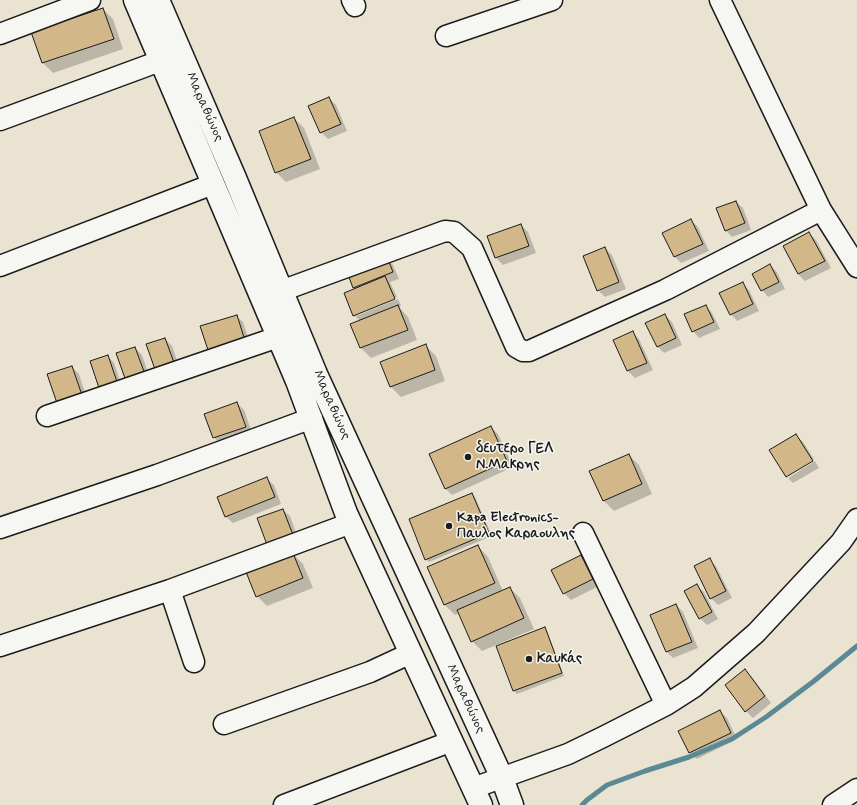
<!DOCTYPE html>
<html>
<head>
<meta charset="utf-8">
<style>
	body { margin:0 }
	canvas { display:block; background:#ebe3d2 }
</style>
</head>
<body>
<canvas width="857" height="805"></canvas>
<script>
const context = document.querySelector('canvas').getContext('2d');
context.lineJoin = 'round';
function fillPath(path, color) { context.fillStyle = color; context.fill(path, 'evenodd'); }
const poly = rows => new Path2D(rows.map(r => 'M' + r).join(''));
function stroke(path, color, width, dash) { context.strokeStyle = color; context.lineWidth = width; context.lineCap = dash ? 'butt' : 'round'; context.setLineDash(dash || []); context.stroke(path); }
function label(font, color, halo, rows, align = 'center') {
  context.font = font + ' Mynerve,sans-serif'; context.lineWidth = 3; context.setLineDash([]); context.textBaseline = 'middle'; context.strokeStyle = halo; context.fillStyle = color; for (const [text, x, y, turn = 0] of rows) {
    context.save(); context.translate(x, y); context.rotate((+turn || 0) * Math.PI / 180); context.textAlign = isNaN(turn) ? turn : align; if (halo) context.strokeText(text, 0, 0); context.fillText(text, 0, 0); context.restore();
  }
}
const shadow = poly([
	[103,9,113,19,123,49,53,73,43,63],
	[329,98,336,105,347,131,328,139,321,132],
	[294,118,304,128,320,169,286,182,276,172],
	[736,202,743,208,751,230,732,237,726,231],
	[691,220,698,227,709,251,681,263,675,257,663,233],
	[521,225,528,232,536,253,503,265,496,258,488,237],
	[809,233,816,240,831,268,805,281,798,274,784,246],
	[605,248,612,255,626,289,605,297,598,290],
	[386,258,393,265,399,279,390,282,397,297,356,314,356,316,398,299,401,306,399,307,408,317,417,340,371,358,361,348,352,324,360,321,354,315,356,289,353,287],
	[770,265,777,272,785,289,768,297,762,290],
	[742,283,749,290,759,311,737,321,731,314],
	[706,306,712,313,720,329,699,338,693,331],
	[665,315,672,322,682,345,664,353,657,346],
	[236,316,243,322,252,350,218,362],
	[632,332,639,339,653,370,635,378,628,371,614,340],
	[165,339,172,346,182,375,164,381],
	[426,346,436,356,445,381,401,397,391,387,381,362],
	[135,348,142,355,152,384,134,390],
	[108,356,114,363,124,392,101,391],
	[72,367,79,374,89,405,65,412],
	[237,403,244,410,252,433,220,444,214,437],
	[491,427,498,434,513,467,452,495,445,488],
	[796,435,803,442,814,459,787,476,787,477,771,450],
	[629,455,639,465,652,494,614,511,603,500],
	[815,461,819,468,793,483,788,478],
	[267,479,274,485,281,504,233,523,226,517,218,498],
	[472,494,475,497,492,536,429,562,426,559],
	[283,510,290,516,301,547,276,556],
	[478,546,488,557,503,591,510,588,520,598,534,629,482,651,472,641,459,613,455,615,445,605],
	[293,554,303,564,313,588,267,606,257,596],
	[581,556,588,563,599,586,571,600,564,593,553,571],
	[709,559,716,566,732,598,718,605,711,598],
	[697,586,704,592,718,619,707,625,700,618],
	[676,605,683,612,698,648,673,658,667,652],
	[544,628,547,631,564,676,517,694,514,691,497,647],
	[745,670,752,677,771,703,753,718,746,711],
	[720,711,727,718,737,739,697,759,690,753]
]);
const stream = poly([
	[582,805,587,800,607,785,645,771,689,757,732,739,766,717,814,681,857,646]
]);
const building = poly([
	[103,8,114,39,42,63,31,32,103,8],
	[329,97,341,124,320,133,308,106,329,97],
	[294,117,311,159,275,173,259,131,294,117],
	[736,201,745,223,725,231,716,208,736,201],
	[691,219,703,244,674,257,662,233,691,219],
	[521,224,529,246,495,258,487,236,521,224],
	[809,232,825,261,798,274,783,246,809,232],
	[605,247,619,282,597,291,583,256,605,247],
	[387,257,393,272,353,288,347,272,387,257],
	[770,264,779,282,761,291,752,274,770,264],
	[385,276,395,299,353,316,344,293,385,276],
	[743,282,753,304,730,315,719,293,743,282],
	[398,305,408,330,360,348,350,324,398,305],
	[706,305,714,322,692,332,684,314,706,305],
	[665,314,676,338,657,347,645,323,665,314],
	[237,315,246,344,210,356,200,326,237,315],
	[633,331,647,363,627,371,613,340,633,331],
	[165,338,176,368,157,375,146,344,165,338],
	[426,344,435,370,390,387,380,362,426,344],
	[135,347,146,377,127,384,116,353,135,347],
	[108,355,118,385,100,391,90,361,108,355],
	[72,366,83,398,58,406,47,374,72,366],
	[237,402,246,427,213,438,204,414,237,402],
	[491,426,507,461,445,489,429,454,491,426],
	[796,434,813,461,786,477,769,450,796,434],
	[629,454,642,484,603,501,589,471,629,454],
	[267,477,275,497,225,517,217,497,267,477],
	[472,493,489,533,425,560,409,519,472,493],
	[283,509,295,540,269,550,257,518,283,509],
	[478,545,495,583,444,605,427,567,478,545],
	[293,553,303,578,256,597,246,572,293,553],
	[581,555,593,579,563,594,551,570,581,555],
	[710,558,726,591,710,599,694,566,710,558],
	[697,584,712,612,699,619,684,591,697,584],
	[510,587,524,618,471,642,457,610,510,587],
	[676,604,692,642,666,652,650,615,676,604],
	[545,627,562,673,513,691,496,646,545,627],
	[745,669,765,696,745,712,725,685,745,669],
	[720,710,731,733,689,753,678,731,720,710]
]);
const minor = poly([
	[352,0,355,6],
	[720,0,821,210,857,267],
	[0,34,90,0],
	[446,36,552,0],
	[0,120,160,61],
	[0,266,213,184],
	[281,291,445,231,454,232,472,248,516,347,523,351,529,351,665,290,821,210],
	[47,416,278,337],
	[0,528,157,475,312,418],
	[583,533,666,705],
	[170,590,194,662],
	[0,646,170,590,351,523],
	[224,724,370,672,411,653],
	[473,788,568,754,603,737,666,705,694,687,756,633,841,542,857,519],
	[284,805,452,741],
	[833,805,857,789]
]);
const major = poly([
	[135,0,297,381,346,513,481,805],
	[158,0,235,178,316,374,502,778,512,805]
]);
const markers = [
	[468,457,4,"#1c1c1c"],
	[449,526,4,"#1c1c1c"],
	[529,659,4,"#1c1c1c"]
];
const streetNames = [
	["Μαραθώνος",204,107,66],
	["Μαραθώνος",331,405,66],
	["Μαραθώνος",465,699,65]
];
const poiNames = [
	["δευτερο ΓΕΛ",476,449],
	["Ν.Μακρης",476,465],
	["Kapa Electronics-",457,518],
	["Παυλος Καραουλης",457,534],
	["Καυκάς",537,659]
];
fillPath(shadow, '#0003');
stroke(stream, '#5c8a94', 5);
fillPath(building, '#d2b788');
stroke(building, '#1c1c1c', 1);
stroke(minor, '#1c1c1c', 23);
stroke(major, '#1c1c1c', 25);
stroke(minor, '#f6f6f2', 20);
stroke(major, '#f6f6f2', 22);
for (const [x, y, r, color] of markers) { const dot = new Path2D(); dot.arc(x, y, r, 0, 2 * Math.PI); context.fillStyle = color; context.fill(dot); stroke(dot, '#f6f6f2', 1.5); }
label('14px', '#1c1c1c', '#f6f6f2', streetNames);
label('bold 14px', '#1c1c1c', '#f6f6f2', poiNames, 'left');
</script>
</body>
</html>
